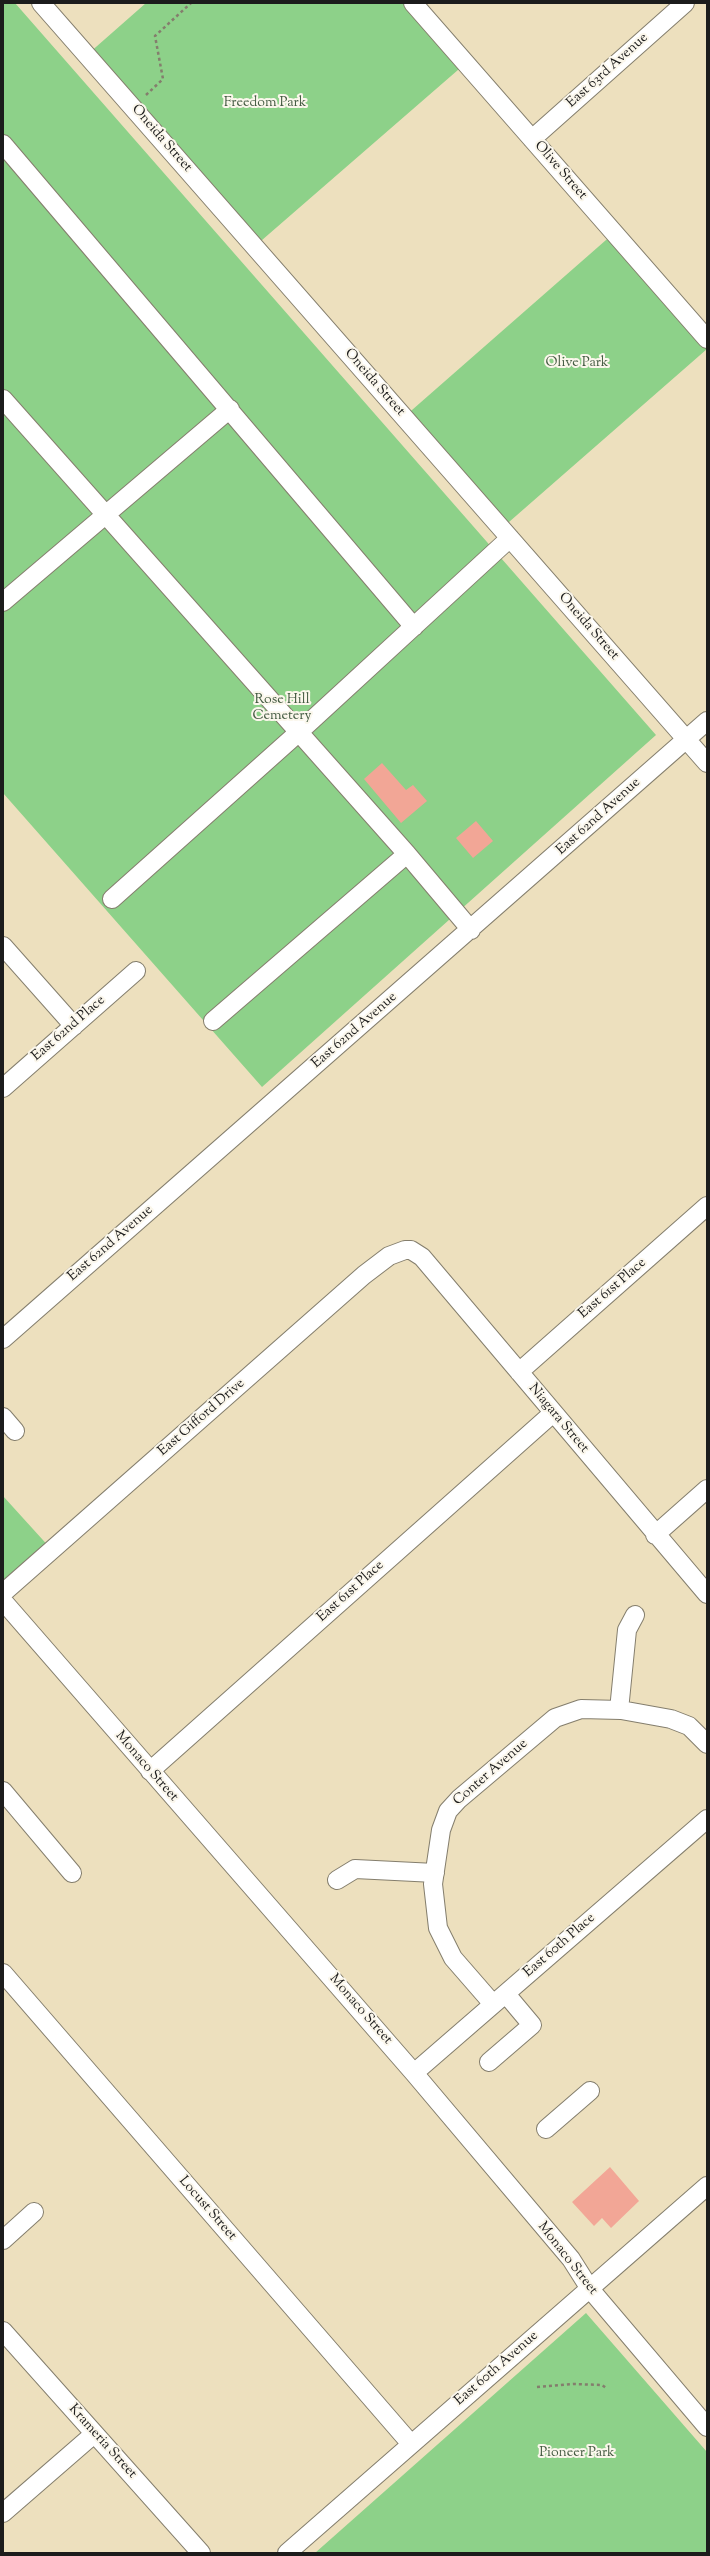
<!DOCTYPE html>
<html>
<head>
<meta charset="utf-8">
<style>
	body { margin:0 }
	#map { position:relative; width:710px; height:2556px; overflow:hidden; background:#ede0be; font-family:"Sorts Mill Goudy",serif }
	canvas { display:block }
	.frame { position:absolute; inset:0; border:4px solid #1c1c1c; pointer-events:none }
</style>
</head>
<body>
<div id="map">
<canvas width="710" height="2556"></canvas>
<div class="frame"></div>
</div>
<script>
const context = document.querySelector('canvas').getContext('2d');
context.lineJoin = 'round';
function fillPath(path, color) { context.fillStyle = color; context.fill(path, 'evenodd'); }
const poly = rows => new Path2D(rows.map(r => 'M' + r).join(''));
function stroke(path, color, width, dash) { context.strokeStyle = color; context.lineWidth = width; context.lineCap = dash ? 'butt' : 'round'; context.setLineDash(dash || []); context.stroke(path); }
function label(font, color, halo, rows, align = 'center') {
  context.font = font + ' "Sorts Mill Goudy",serif'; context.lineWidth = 4; context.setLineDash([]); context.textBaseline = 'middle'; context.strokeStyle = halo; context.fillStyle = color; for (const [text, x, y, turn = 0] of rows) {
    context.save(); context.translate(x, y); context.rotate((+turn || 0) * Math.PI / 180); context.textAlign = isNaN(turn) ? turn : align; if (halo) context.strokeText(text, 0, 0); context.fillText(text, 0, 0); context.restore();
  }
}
const green = poly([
	[3,3,15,3,656,735,262,1087,3,793],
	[146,3,413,3,466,63,254,247,88,54],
	[614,233,707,339,707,349,501,529,404,417],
	[3,1496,52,1550,3,1593],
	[586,2313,707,2452,707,2553,315,2553]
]);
const building = poly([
	[382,763,406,790,413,785,427,801,401,823,364,779],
	[476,821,493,841,473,858,456,838],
	[610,2167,639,2201,611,2228,602,2218,594,2226,572,2202]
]);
const path = poly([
	[146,95,163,79,155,36,191,3],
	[537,2387,574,2384,602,2385,606,2388]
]);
const minor = poly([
	[41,3,707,763],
	[413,3,707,339],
	[532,139,685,3],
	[3,144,414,627],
	[3,399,407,854,471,930],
	[3,602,230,409],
	[112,899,299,732,510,538],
	[3,946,74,1026],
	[213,1021,407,854],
	[3,1088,136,971],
	[3,1339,707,721],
	[519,1372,707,1206],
	[3,1417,15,1431],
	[655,1535,707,1489],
	[3,1593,364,1275,389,1256,405,1250,411,1250,422,1257,707,1594],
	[3,1601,414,2073,571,2259,590,2289,707,2427],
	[619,1710,627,1630,635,1615],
	[150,1771,553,1413],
	[3,1791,72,1873],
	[337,1880,355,1869,435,1873],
	[3,1973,411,2444],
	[493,2004,453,1958,438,1928,433,1884,441,1830,448,1811,459,1799,555,1718,581,1709,621,1710,671,1719,689,1726,707,1744],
	[489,2062,532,2025,506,1994],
	[414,2073,707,1819],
	[546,2129,590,2091],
	[3,2240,34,2212],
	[3,2331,201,2553],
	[3,2513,94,2434],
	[287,2553,707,2186]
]);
const streetNames = [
	["East 63rd Avenue",608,71,-42],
	["Oneida Street",161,139,49],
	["Olive Street",560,171,49],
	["Oneida Street",374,383,49],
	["Oneida Street",588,627,49],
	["East 62nd Avenue",599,817,-42],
	["East 62nd Place",69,1029,-41],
	["East 62nd Avenue",355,1031,-41],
	["East 62nd Avenue",111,1244,-41],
	["East 61st Place",613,1289,-41],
	["East Gifford Drive",202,1418,-41],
	["Niagara Street",558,1419,50],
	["East 61st Place",351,1592,-42],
	["Monaco Street",146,1767,49],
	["Conter Avenue",491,1773,-41],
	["East 60th Place",560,1946,-41],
	["Monaco Street",360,2010,49],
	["Locust Street",207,2209,49],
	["Monaco Street",567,2259,52],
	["East 60th Avenue",497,2369,-41],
	["Krameria Street",102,2442,48]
];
const parkNames = [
	["Freedom Park",265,104],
	["Olive Park",577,364],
	["Rose Hill",282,701],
	["Cemetery",282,717],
	["Pioneer Park",577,2454]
];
fillPath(green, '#8dd189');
fillPath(building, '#f2a696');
stroke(minor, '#847e6d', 20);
stroke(path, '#847e6d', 2.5, [3, 3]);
stroke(minor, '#fff', 18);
label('14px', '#1c1c1c', '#fbf7ec', streetNames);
label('14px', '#445b42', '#fbf7ec', parkNames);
</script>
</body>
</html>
